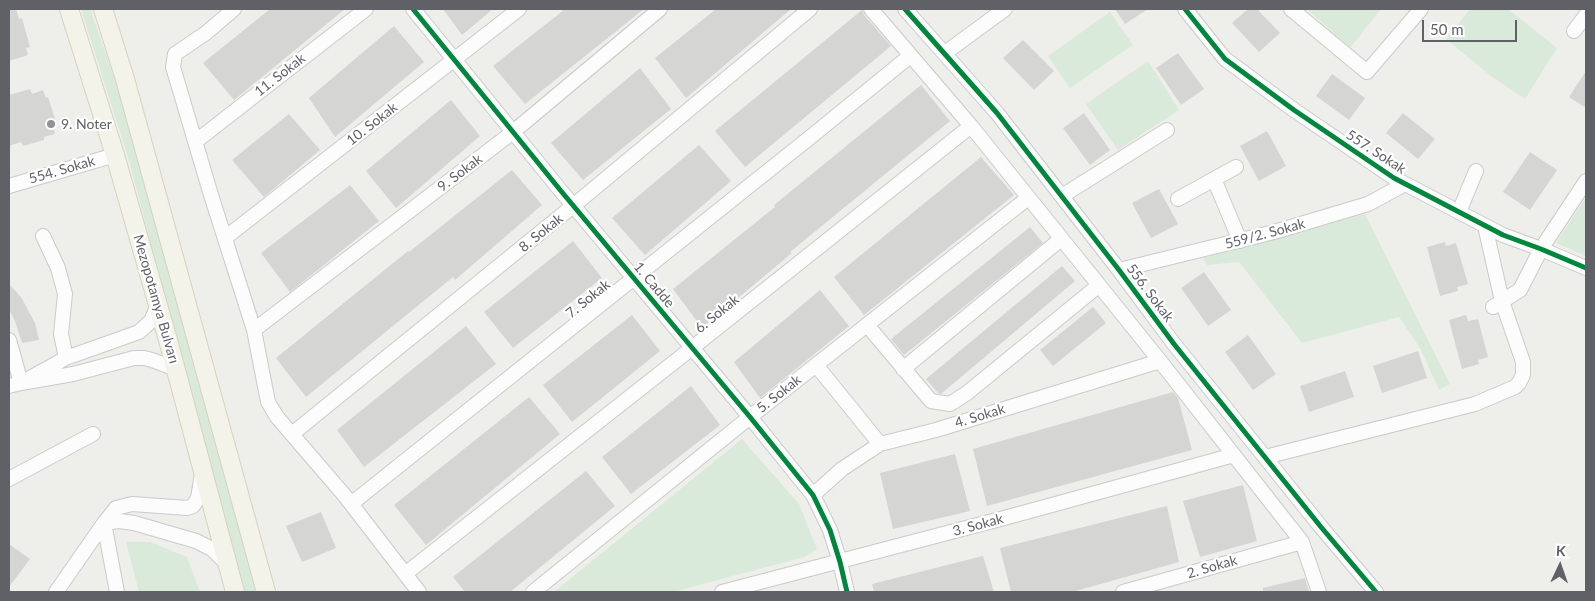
<!DOCTYPE html>
<html>
<head>
<meta charset="utf-8">
<style>
	body { margin:0 }
	#map { position:relative; width:1595px; height:601px; overflow:hidden; background:#eeeeea; font-family:Lato,sans-serif }
	canvas { display:block }
	.frame { position:absolute; inset:0; border:10px solid #5f6167; pointer-events:none }
	.north { position:absolute; left:1535px; top:541px; width:50px; height:50px; -webkit-text-stroke:4px #fff; paint-order:stroke; rotate:3deg; font-size:14px; font-weight:700; line-height:20px; text-align:center; color:#5f6167 }
	.north::after { content:''; display:block; margin:auto; width:18px; height:22px; background:#5f6167; clip-path:polygon(50% 0,100% 100%,50% 72%,0 100%) }
	.scale { position:absolute; left:1422px; top:20px; width:95px; height:22px; box-sizing:border-box; border:2px solid #5f6167; border-top:0; padding-left:6px; font-size:15px; line-height:18px; white-space:nowrap; color:#5f6167; -webkit-text-stroke:4px #fff; paint-order:stroke }
</style>
</head>
<body>
<div id="map">
<canvas width="1595" height="601"></canvas>
<div class="frame"></div>
<div class="north">K</div>
<div class="scale">50 m</div>
</div>
<script>
const context = document.querySelector('canvas').getContext('2d');
context.lineJoin = 'round';
function fillPath(path, color) { context.fillStyle = color; context.fill(path, 'evenodd'); }
const poly = rows => new Path2D(rows.map(r => 'M' + r).join(''));
function stroke(path, color, width, dash) { context.strokeStyle = color; context.lineWidth = width; context.lineCap = dash ? 'butt' : 'round'; context.setLineDash(dash || []); context.stroke(path); }
function label(font, color, halo, rows, align = 'center') {
  context.font = font + ' Lato,sans-serif'; context.lineWidth = 4.5; context.setLineDash([]); context.textBaseline = 'middle'; context.strokeStyle = halo; context.fillStyle = color; for (const [text, x, y, turn = 0] of rows) {
    context.save(); context.translate(x, y); context.rotate((+turn || 0) * Math.PI / 180); context.textAlign = isNaN(turn) ? turn : align; if (halo) context.strokeText(text, 0, 0); context.fillText(text, 0, 0); context.restore();
  }
}
const green = poly([
	[81,9,90,9,120,94,257,592,245,592,164,295,129,160],
	[1307,9,1381,9,1350,48],
	[1470,9,1508,9,1557,48,1525,99,1491,76,1446,39],
	[1110,12,1133,45,1070,88,1048,56],
	[1148,61,1179,110,1118,150,1086,104],
	[1586,197,1586,256,1556,243],
	[1365,214,1450,384,1439,390,1420,348,1399,317,1302,343,1239,262,1207,265,1203,258],
	[742,439,799,504,817,549,804,557,673,592,554,592],
	[126,542,150,542,187,557,200,592,139,592]
]);
const building = poly([
	[9,9,16,9,19,19,22,18,30,47,26,48,28,55,9,61],
	[270,9,345,9,234,100,203,63],
	[443,9,493,9,462,35],
	[565,9,644,9,525,104,493,66],
	[716,9,791,9,686,98,655,58],
	[1115,9,1148,9,1125,24],
	[1248,9,1257,9,1280,33,1259,52,1232,23],
	[862,10,864,15,891,46,745,167,715,131],
	[394,26,424,62,335,137,309,98],
	[1023,40,1054,71,1034,90,1003,58],
	[1178,53,1204,89,1181,105,1156,68],
	[640,68,671,109,583,180,551,143],
	[1586,71,1586,108,1569,97],
	[1332,74,1365,98,1349,120,1316,96],
	[921,85,950,121,790,252,792,253,702,328,673,289,775,207,774,205],
	[30,89,32,94,43,90,46,98,48,97,57,125,53,127,55,134,44,137,44,140,23,146,21,142,9,146,9,95],
	[451,100,480,136,396,208,366,171],
	[1084,113,1110,150,1090,165,1063,128],
	[1403,113,1435,139,1418,159,1386,133],
	[289,114,320,150,264,197,232,160],
	[1267,131,1286,166,1259,181,1240,146],
	[699,145,731,181,645,255,612,218],
	[1530,152,1557,170,1530,210,1503,192],
	[981,157,1014,195,864,315,834,277],
	[512,170,542,205,455,280,453,277,306,397,276,358,408,251,409,252],
	[350,185,379,221,290,292,261,253],
	[1159,189,1178,224,1151,238,1132,203],
	[1030,227,1043,243,904,355,891,339],
	[573,241,602,278,513,348,484,312],
	[1445,242,1446,246,1456,243,1468,284,1457,287,1458,291,1440,296,1427,247],
	[1062,266,1075,281,941,394,938,393,926,379],
	[1204,272,1231,310,1208,326,1181,288],
	[9,284,21,297,35,323,39,340,22,343,15,321,9,310],
	[820,290,849,326,760,398,734,362],
	[1093,307,1106,323,1053,366,1040,350],
	[632,315,660,351,572,422,543,385],
	[1466,315,1468,321,1478,319,1488,357,1478,360,1479,364,1462,369,1449,320],
	[466,326,496,364,364,467,337,430],
	[1248,335,1276,374,1253,390,1225,352],
	[1418,351,1427,378,1382,393,1373,366],
	[1345,371,1354,397,1309,412,1300,386],
	[691,386,720,425,631,494,602,457],
	[1173,392,1178,398,1192,450,987,506,973,449],
	[529,397,560,434,426,545,394,505],
	[955,454,970,511,893,529,880,473],
	[586,471,615,506,510,592,465,592,453,577],
	[1243,485,1257,541,1200,557,1183,501],
	[1167,506,1179,562,1072,592,1011,592,1000,548],
	[321,512,336,548,302,562,286,526],
	[9,544,30,559,9,587],
	[983,556,994,592,874,592,872,584],
	[1305,578,1309,592,1263,592,1263,588]
]);
const minor = poly([
	[234,9,206,33,175,54,173,67,211,195,254,330,268,402,277,417,345,496,419,592],
	[413,9,561,191,750,417,813,495,830,530,840,562,847,592],
	[871,9,971,126,1160,361,1302,542,1319,592],
	[905,9,997,113,1119,270,1174,344,1321,527,1376,592],
	[1185,9,1225,59,1294,110,1394,178,1503,235,1541,249,1586,268],
	[1291,9,1367,72,1421,9],
	[1574,31,1586,15],
	[945,53,1005,9],
	[195,142,366,9],
	[1214,179,1240,241],
	[9,186,115,155],
	[1062,196,1167,130],
	[1178,199,1236,167],
	[1459,212,1476,171],
	[43,236,58,268,65,294,61,334,66,358],
	[225,238,519,9],
	[1119,270,1274,232,1368,204,1405,184],
	[158,305,151,321,139,332,66,358,21,383,73,374,134,358,144,358,152,360,176,369],
	[1493,307,1520,290,1541,249,1586,181],
	[867,325,931,401,950,404,967,393,1098,286],
	[254,330,513,132,660,9],
	[9,340,21,383,9,386],
	[816,365,880,444],
	[903,369,1061,239],
	[292,434,573,206,810,9],
	[1265,457,1475,404,1515,387,1519,383,1523,375,1523,362,1502,301,1485,226],
	[202,474,198,498,193,506,187,508,132,504,116,508,104,523,119,521,134,523,196,541,212,549,228,565],
	[9,479,93,434],
	[813,495,842,469,880,444,936,430,1160,361],
	[351,504,813,135,910,56],
	[104,523,117,592],
	[405,574,692,348,971,126],
	[56,592,104,523],
	[533,592,750,417,1028,198],
	[722,592,1008,517,1234,455],
	[1123,592,1302,542]
]);
const major = poly([
	[69,9,115,155,168,340,235,592],
	[103,9,125,79,266,592]
]);
const cycleway = poly([
	[413,9,561,191,750,417,813,495,830,530,840,562,847,592],
	[905,9,997,113,1119,270,1174,344,1321,527,1376,592],
	[1185,9,1225,59,1294,110,1394,178,1503,235,1541,249,1586,268]
]);
const markers = [
	[51,124,5,"#919295"]
];
const streetNames = [
	["11. Sokak",280,75,-38],
	["10. Sokak",372,124,-38],
	["557. Sokak",1376,152,33],
	["554. Sokak",62,170,-16],
	["9. Sokak",460,173,-37],
	["8. Sokak",541,233,-39],
	["559/2. Sokak",1265,234,-15],
	["1. Cadde",654,285,50],
	["556. Sokak",1150,293,53],
	["Mezopotamya Bulvarı",156,299,74],
	["7. Sokak",588,299,-39],
	["6. Sokak",717,314,-39],
	["5. Sokak",779,394,-38],
	["4. Sokak",980,416,-17],
	["3. Sokak",978,525,-15],
	["2. Sokak",1212,567,-16]
];
const poiNames = [
	["9. Noter",61,124]
];
fillPath(green, '#d9eada');
fillPath(building, '#d5d5d3');
stroke(minor, '#cacaca', 16);
stroke(major, '#d5d3ba', 20);
stroke(minor, '#fcfcfc', 14);
stroke(major, '#f3f3ea', 18);
stroke(cycleway, '#00873e', 5);
for (const [x, y, r, color] of markers) { const dot = new Path2D(); dot.arc(x, y, r, 0, 2 * Math.PI); context.fillStyle = color; context.fill(dot); stroke(dot, '#fff', 2); }
label('14px', '#5f6167', '#fff', streetNames);
label('14px', '#5f6167', '#fff', poiNames, 'left');
</script>
</body>
</html>
